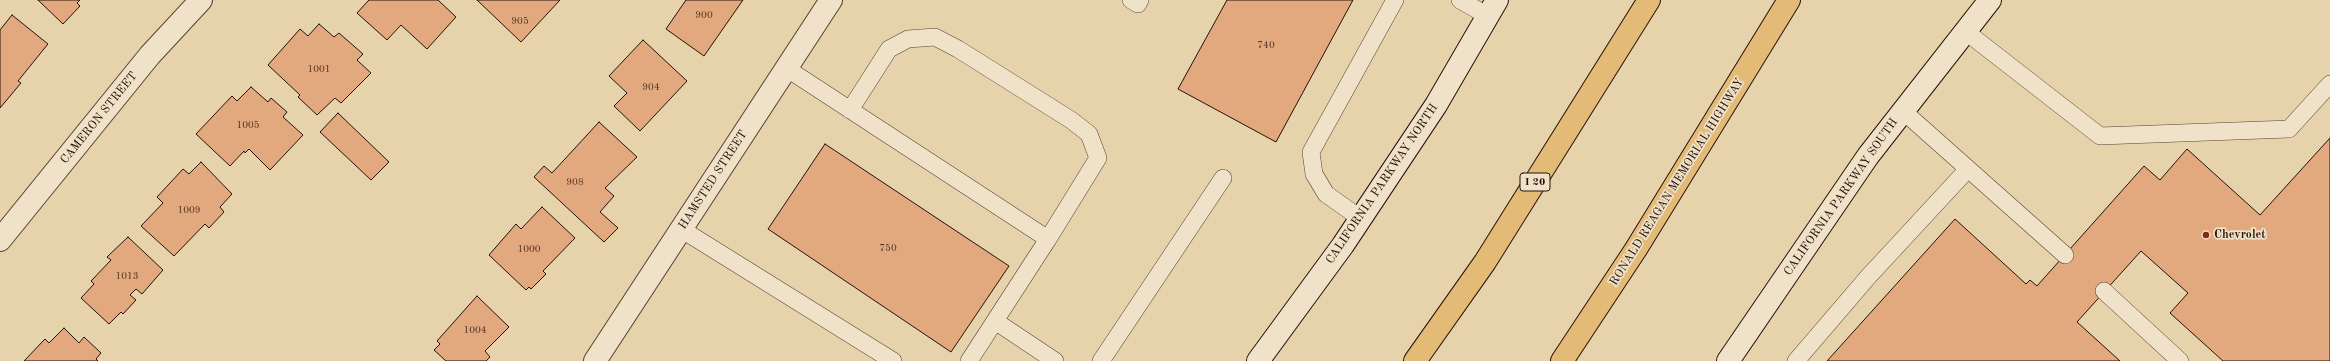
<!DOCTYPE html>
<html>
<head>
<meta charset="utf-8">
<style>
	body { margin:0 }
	canvas { display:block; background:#e6d3ab }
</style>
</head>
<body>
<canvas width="2330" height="361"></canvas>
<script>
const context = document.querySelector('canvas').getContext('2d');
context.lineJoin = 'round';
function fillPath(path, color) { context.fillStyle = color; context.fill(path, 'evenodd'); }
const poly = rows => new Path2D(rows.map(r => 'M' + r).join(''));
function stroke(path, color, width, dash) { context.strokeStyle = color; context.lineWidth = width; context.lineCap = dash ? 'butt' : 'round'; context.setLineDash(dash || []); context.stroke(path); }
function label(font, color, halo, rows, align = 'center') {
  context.font = font + ' "Old Standard TT",serif'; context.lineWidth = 3.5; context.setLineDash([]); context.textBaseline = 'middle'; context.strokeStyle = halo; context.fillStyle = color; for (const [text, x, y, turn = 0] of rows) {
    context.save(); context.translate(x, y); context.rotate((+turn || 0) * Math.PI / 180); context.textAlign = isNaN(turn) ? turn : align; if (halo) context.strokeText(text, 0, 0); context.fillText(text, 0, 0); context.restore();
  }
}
const building = poly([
	[38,0,80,0,77,3,80,6,63,24,38,0],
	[369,0,438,0,456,17,427,49,401,25,387,40,357,13,369,0],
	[477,0,560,0,521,42,477,0],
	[686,0,743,0,704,56,666,29,686,0],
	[1227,0,1353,0,1276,142,1178,89,1227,0],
	[12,15,48,44,18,81,21,83,0,108,0,30,12,15],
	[319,24,334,37,339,33,363,54,357,60,371,73,341,103,335,98,317,115,298,97,300,95,268,65,300,29,308,36,319,24],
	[643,40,687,81,640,131,614,106,627,93,609,76,643,40],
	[251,87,268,102,271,98,287,112,283,117,303,135,270,170,249,149,245,153,244,151,230,166,196,134,232,96,237,101,251,87],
	[338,113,389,162,371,180,320,132,338,113],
	[599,122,637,157,605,188,614,196,600,212,618,228,604,242,534,177,544,166,552,173,599,122],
	[2330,138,2330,361,2223,361,2170,313,2188,293,2141,251,2077,322,2120,361,1827,361,1955,219,2026,284,2030,280,2037,286,2144,166,2160,180,2187,149,2260,215,2330,138],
	[825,144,1009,266,951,352,768,229,825,144],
	[201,162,232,194,220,207,224,212,209,228,205,224,174,256,141,226,163,203,157,197,183,169,189,174,201,162],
	[542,207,575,238,543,271,546,274,531,289,529,287,526,290,489,255,516,224,521,229,542,207],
	[128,237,163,270,142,294,136,289,130,295,136,300,123,314,121,312,109,324,81,298,94,284,91,281,111,260,107,257,128,237],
	[477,296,509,327,485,351,490,357,486,361,446,361,434,350,440,344,437,341,477,296],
	[64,328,79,343,84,337,101,353,96,359,98,361,24,361,45,339,49,343,64,328]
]);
const lane = poly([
	[1131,0,1138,4,1140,0],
	[1460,0,1488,16],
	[1965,31,2100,136,2289,129,2330,84],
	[786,68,1048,239,969,361],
	[850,110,889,49,908,39,935,37,958,49,1071,120,1089,134,1098,158,1048,239],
	[1903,111,2065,255],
	[1360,218,1326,194,1314,174,1311,152,1395,0],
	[681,229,893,361],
	[2104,291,2180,361],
	[995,321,1055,361],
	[1101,361,1223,178],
	[1796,361,1868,277,1968,169]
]);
const street = poly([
	[0,240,150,55,201,0],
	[595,361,831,0]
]);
const secondary = poly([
	[1258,361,1343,245,1436,105,1497,0],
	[1728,361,1868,156,1990,0]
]);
const highway = poly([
	[1415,361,1485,262,1649,0],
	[1562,361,1636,249,1789,0]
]);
const markers = [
	[2206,235,4,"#8f2418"]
];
const numberNames = [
	["900",704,15],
	["905",520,21],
	["740",1266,45],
	["1001",319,69],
	["904",651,87],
	["1005",248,125],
	["908",575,182],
	["1009",189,210],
	["750",888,248],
	["1000",529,249],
	["1013",127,276],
	["1004",475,330]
];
const shields = [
	[1535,182,30]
];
const shieldNames = [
	["I 20",1535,182]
];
const streetNames = [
	["CAMERON STREET",99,118,-51],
	["HAMSTED STREET",713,180,-57],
	["RONALD REAGAN MEMORIAL HIGHWAY",1677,182,-58],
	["CALIFORNIA PARKWAY NORTH",1382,184,-56],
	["CALIFORNIA PARKWAY SOUTH",1841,197,-55]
];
const poiNames = [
	["Chevrolet",2214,235]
];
fillPath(building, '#e2a97f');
stroke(building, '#271109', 1);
stroke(lane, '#574232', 18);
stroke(street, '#574232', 24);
stroke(secondary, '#271109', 24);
stroke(highway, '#271109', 24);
stroke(lane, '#efe2c8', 17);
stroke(street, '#efe2c8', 22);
stroke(secondary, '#efe2c8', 22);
stroke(highway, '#e3ba76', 22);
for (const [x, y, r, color] of markers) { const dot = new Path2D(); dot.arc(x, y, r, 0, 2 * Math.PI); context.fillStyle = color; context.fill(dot); stroke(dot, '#efe2c8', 1.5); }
label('10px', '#563726', null, numberNames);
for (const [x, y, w] of shields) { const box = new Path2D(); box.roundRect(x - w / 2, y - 9, w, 18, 3); context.fillStyle = '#efe2c8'; context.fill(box); stroke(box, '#271109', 1); }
label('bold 11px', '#271109', null, shieldNames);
label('12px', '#271109', '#efe2c8', streetNames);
label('bold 12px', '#271109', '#efe2c8', poiNames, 'left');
</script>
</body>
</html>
